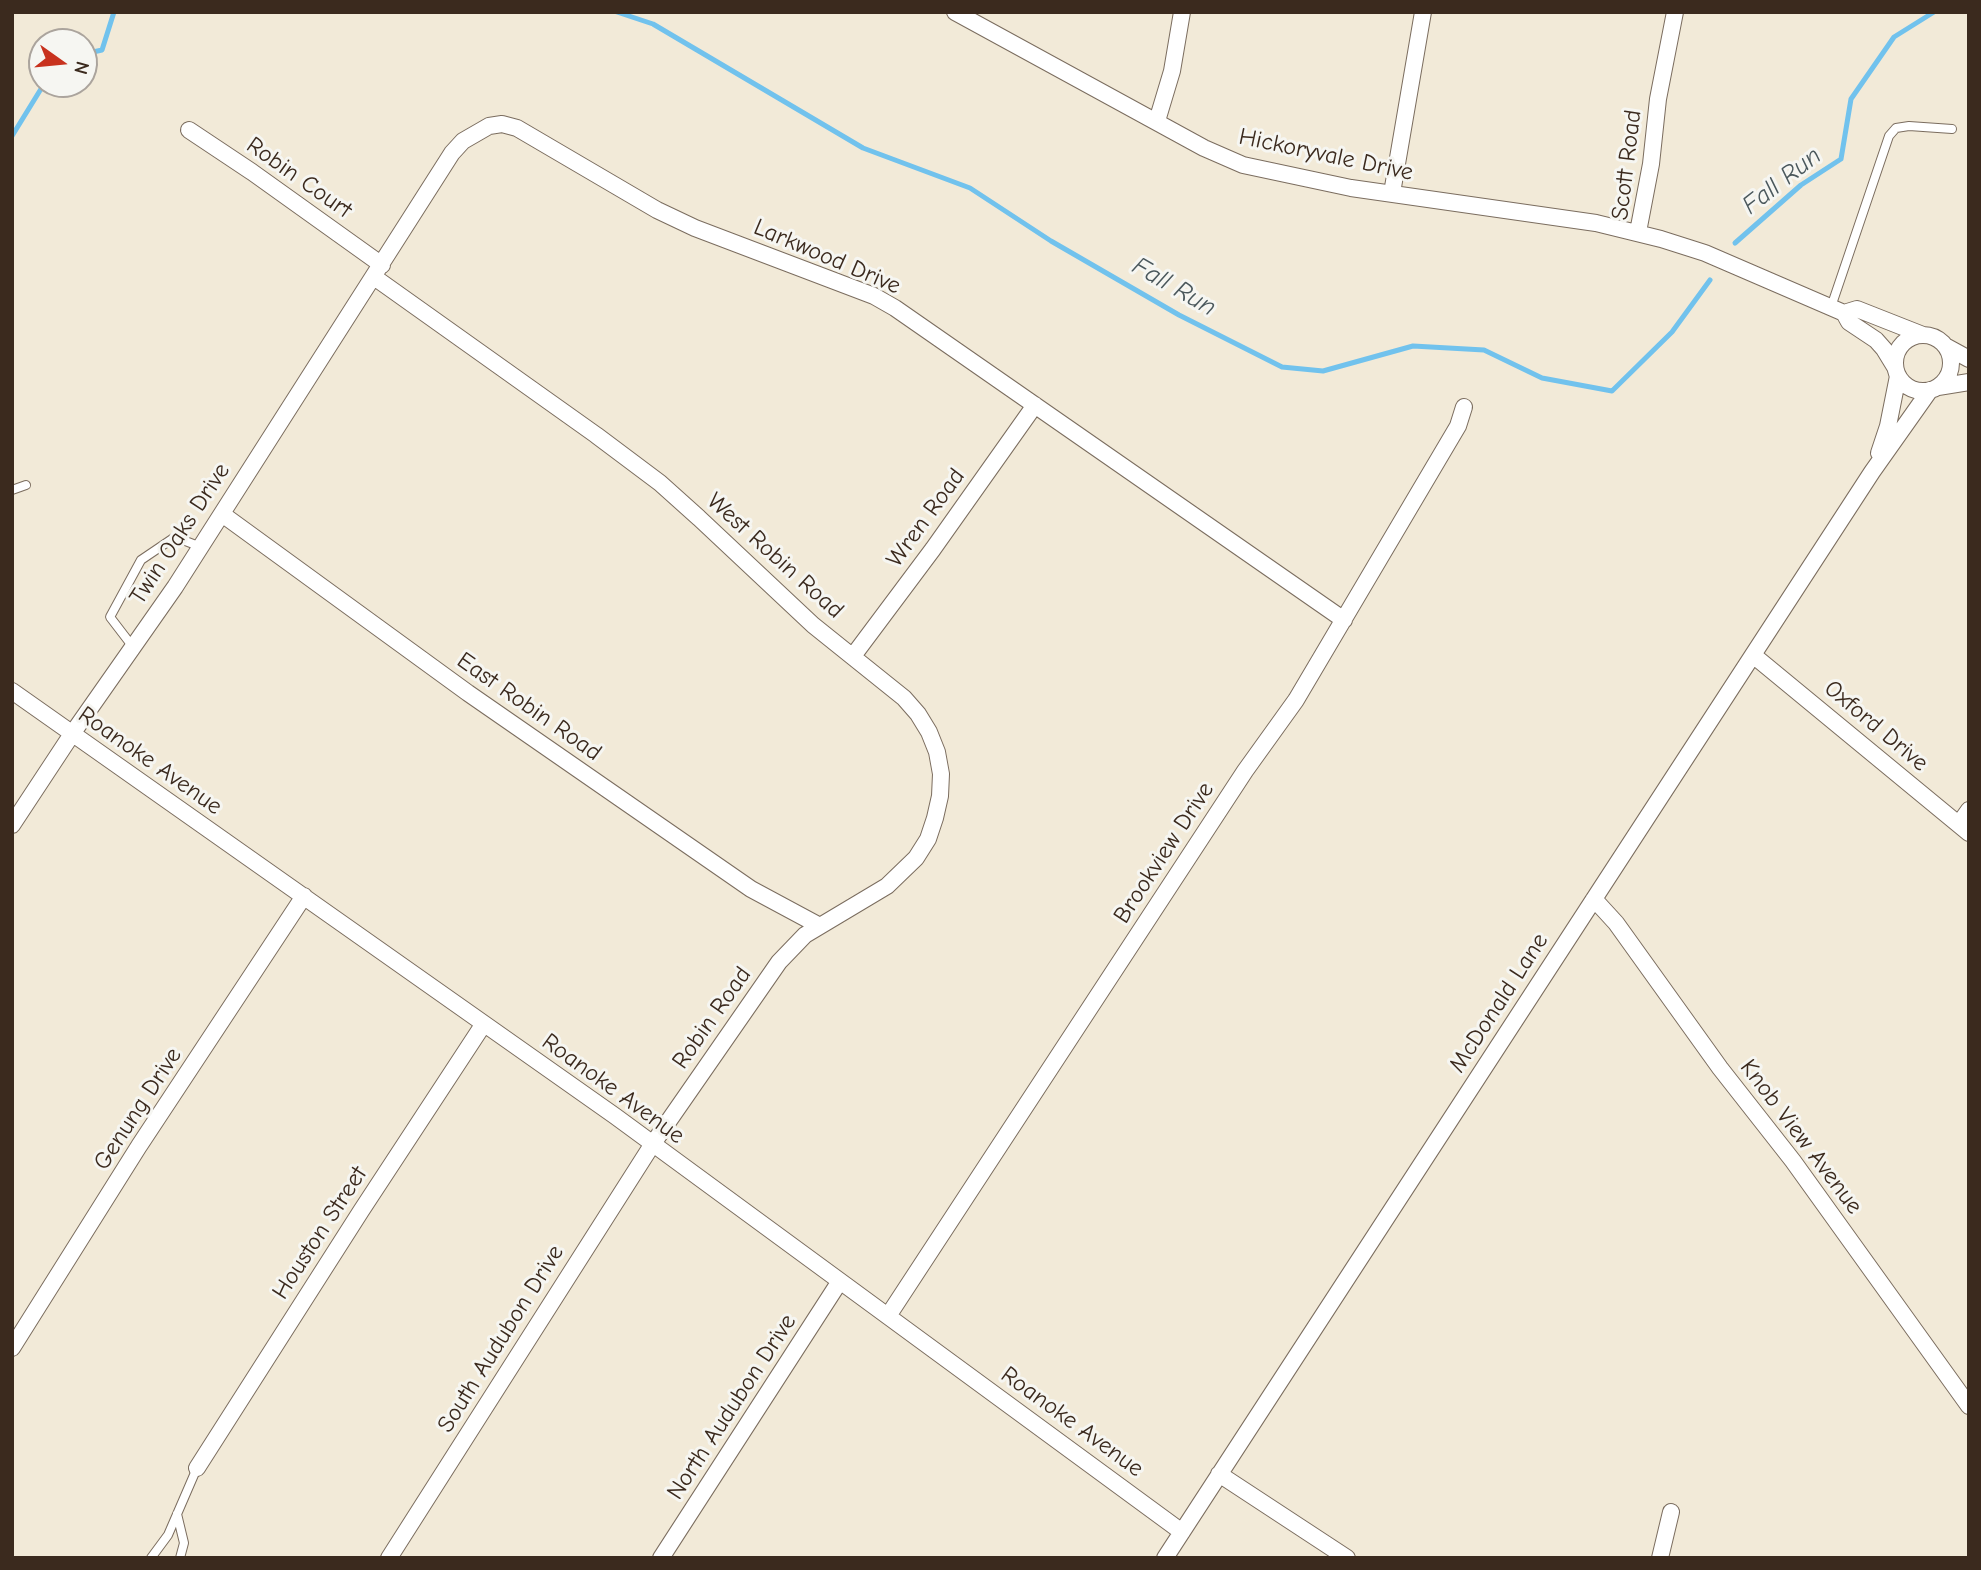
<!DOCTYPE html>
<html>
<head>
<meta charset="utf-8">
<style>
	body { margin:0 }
	#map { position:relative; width:1981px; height:1570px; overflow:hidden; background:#f2ead8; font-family:"Comic Neue",sans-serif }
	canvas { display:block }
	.frame { position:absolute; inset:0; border:14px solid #3b2a1e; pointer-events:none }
	.north { position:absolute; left:28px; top:28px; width:70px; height:70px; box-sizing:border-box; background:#f6f6f2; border:2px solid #aba49d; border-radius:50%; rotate:105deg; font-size:19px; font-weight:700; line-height:28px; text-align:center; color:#3b2a1e }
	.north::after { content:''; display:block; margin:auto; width:24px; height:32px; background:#c8321e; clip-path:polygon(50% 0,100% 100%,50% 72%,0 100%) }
</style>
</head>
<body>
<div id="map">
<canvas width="1981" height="1570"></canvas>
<div class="frame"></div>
<div class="north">N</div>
</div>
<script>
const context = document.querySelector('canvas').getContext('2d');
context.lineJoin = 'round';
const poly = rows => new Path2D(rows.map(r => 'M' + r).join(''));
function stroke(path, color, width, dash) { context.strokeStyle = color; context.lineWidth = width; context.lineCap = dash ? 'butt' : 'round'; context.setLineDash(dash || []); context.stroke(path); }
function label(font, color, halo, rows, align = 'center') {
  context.font = font + ' "Comic Neue",sans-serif'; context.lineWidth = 6; context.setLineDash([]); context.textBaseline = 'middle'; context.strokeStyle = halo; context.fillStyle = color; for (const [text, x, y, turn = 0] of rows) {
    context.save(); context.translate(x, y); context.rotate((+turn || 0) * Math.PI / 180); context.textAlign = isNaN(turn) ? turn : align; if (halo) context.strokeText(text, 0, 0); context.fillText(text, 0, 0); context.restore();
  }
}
const stream = poly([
	[617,12,653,24,863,148,970,188,1051,241,1179,315,1282,367,1323,371,1413,346,1484,350,1542,378,1612,391,1672,332,1710,280],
	[84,54,102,50,114,12],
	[12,136,44,84],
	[1735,243,1801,185,1841,159,1851,99,1894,37,1934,12]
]);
const service = poly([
	[1831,307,1889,136,1896,128,1909,126,1952,129],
	[12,490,26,485],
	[133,647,110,617,141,560,175,537,201,547],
	[177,1514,184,1543,180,1558],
	[151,1558,168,1535,197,1468]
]);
const minor = poly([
	[955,12,1204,148,1243,165,1351,188,1596,223,1661,239,1705,253,1844,313,1849,322,1876,340,1884,349,1895,367],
	[1157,121,1172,71,1182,12],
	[189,130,252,172,382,265],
	[1392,193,1423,12],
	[1638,232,1651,164,1658,99,1675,12],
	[374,277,596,435,660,483,699,518,813,625,904,698,918,714,929,732,937,752,941,774,940,796,935,818,928,839,916,858,887,886,805,935,779,962,652,1145,389,1558],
	[1844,313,1857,309,1923,335],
	'1895 363a28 28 0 1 1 56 0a28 28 0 1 1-56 0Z',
	[1947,347,1969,359],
	[1938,387,1969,382],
	[1879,453,1888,426,1898,376],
	[222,514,468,693,751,889,818,925],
	[1753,655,1969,833],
	[853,656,933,549,1035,405],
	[12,691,615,1116,1182,1532],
	[1959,824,1969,810],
	[12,825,72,734,175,587,452,153,463,141,489,126,502,124,517,128,657,210,695,228,874,296,895,308,1344,620],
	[1594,899,1616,923,1720,1068,1793,1161,1969,1406],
	[888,1316,1245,771,1296,700,1458,426,1464,407],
	[12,1348,139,1146,304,896],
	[197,1468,361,1211,483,1025],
	[1219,1474,1347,1558],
	[661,1558,840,1281],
	[1165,1558,1872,472,1930,390],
	[1660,1558,1671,1512]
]);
const streetNames = [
	["Hickoryvale Drive",1326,155,12],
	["Scott Road",1627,165,-83],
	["Robin Court",299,178,35],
	["Larkwood Drive",827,257,23],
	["Wren Road",926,518,-54],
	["Twin Oaks Drive",180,534,-57],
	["West Robin Road",775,556,42],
	["East Robin Road",529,707,35],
	["Oxford Drive",1876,726,40],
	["Roanoke Avenue",150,761,35],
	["Brookview Drive",1164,853,-57],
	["McDonald Lane",1499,1003,-57],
	["Robin Road",712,1018,-55],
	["Roanoke Avenue",613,1089,36],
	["Genung Drive",138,1109,-57],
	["Knob View Avenue",1801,1137,53],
	["Houston Street",320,1233,-57],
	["South Audubon Drive",501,1339,-58],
	["North Audubon Drive",732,1407,-57],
	["Roanoke Avenue",1072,1422,36]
];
const waterNames = [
	["Fall Run",1782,181,-38],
	["Fall Run",1174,287,30]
];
stroke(stream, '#71c2ed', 5);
stroke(service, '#7b6d5f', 10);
stroke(minor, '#7b6d5f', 18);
stroke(service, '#fff', 8);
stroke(minor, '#fff', 16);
label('24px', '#3b2a1e', '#f6f6f2', streetNames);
label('italic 26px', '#4b585c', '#f6f6f2', waterNames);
</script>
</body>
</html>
